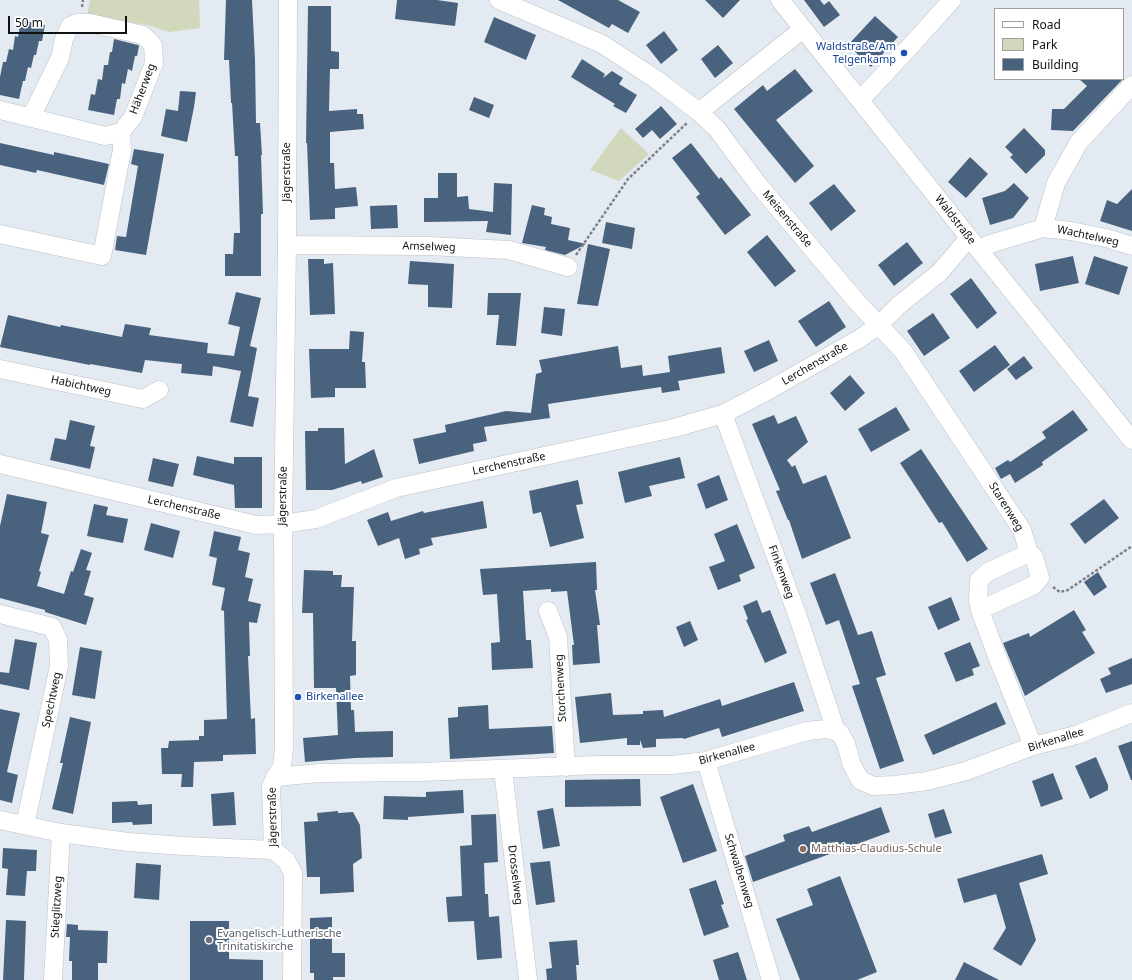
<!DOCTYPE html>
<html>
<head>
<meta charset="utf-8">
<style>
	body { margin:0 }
	#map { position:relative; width:1132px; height:980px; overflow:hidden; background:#e4eaf1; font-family:"Noto Sans",sans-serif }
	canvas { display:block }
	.legend { position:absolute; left:994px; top:8px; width:130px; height:72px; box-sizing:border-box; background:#fff; border:1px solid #9fa0a1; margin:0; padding:5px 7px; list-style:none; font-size:12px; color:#0f1113 }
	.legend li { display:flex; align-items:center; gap:8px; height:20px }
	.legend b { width:20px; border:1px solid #9fa0a1 }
	.scale { position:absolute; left:8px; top:16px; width:119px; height:18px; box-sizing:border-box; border:2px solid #0f1113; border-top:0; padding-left:5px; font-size:12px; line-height:14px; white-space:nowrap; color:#0f1113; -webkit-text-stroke:3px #fff; paint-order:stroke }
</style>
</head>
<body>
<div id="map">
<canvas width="1132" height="980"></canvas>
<ul class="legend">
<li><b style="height:5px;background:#fff"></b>Road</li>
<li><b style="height:11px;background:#d1d8bb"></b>Park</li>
<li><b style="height:11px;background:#49637e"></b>Building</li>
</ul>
<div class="scale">50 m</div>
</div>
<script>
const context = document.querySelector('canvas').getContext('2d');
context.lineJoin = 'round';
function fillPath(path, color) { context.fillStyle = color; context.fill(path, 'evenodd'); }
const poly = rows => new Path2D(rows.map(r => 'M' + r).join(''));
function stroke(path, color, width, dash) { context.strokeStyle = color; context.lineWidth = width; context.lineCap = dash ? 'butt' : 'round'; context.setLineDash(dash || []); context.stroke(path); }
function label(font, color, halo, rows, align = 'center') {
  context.font = font + ' "Noto Sans",sans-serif'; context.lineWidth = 4; context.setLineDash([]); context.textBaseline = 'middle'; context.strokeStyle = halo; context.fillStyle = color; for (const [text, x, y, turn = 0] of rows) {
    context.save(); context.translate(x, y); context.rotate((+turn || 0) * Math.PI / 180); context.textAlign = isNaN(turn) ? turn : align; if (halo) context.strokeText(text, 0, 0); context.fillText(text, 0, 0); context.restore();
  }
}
const green = poly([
	[90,0,199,0,200,28,169,32,147,25,87,15],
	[621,128,649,154,619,181,590,170]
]);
const building = poly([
	[226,0,252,0,255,60,256,123,260,123,262,155,261,155,263,214,261,214,261,276,225,276,225,254,233,254,234,233,240,233,238,156,235,156,232,103,231,103,229,60,224,60],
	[397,0,437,0,458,3,455,26,395,19],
	[558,0,618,0,640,12,628,33,612,24,609,28],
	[705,0,740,0,723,18],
	[804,0,820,0,824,5,829,1,840,15,824,27],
	[308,6,331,6,331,51,339,52,339,69,330,69,329,111,357,109,357,114,363,114,364,129,330,132,330,163,334,163,335,189,356,187,358,206,335,208,335,219,310,220,307,143,306,143],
	[875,16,898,37,871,67,848,45],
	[494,17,536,35,526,60,484,42],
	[21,20,45,25,42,41,39,41,36,55,34,55,31,68,28,67,25,81,23,81,19,99,0,95,0,77,3,62,6,62,9,49,13,50,15,36,18,37],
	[664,31,678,50,661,64,646,45],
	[114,39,138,45,139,46,137,56,135,56,132,71,128,69,125,84,122,83,120,99,117,99,114,115,88,110,91,94,95,95,98,79,102,80,104,65,108,65,110,52,112,52],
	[718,45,733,63,715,78,701,59],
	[582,59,605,74,603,78,612,71,623,78,619,84,637,95,626,113,613,106,615,104,571,77],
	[795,69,813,91,776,120,814,166,795,183,734,109,763,85,767,91],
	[1079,79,1123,79,1073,131,1051,130,1052,109,1064,109,1087,86],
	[180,91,196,92,194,107,187,142,161,136,166,109,178,111],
	[474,97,494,105,489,118,469,110],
	[661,106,677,124,660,139,652,130,643,138,635,129],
	[1024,128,1045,150,1045,155,1026,174,1010,157,1013,155,1005,147],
	[0,143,54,155,54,152,109,164,104,185,37,170,36,173,0,165],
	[691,143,719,179,721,177,751,215,725,235,696,197,700,194,672,158],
	[134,149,164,154,146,255,115,250,117,236,126,237,138,166,131,164],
	[970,157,988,174,966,198,948,182],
	[438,173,457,173,457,197,468,196,469,209,493,212,494,183,512,184,511,235,486,232,488,221,424,222,424,198,438,198],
	[1014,183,1029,198,1013,218,990,225,982,198,1005,191],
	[834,184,856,211,831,231,809,203],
	[1132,189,1132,231,1100,221,1107,200,1117,204],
	[397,205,398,228,371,229,370,206],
	[532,205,545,208,544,215,552,217,551,224,570,228,568,240,586,244,565,255,545,250,546,247,522,243],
	[606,222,635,228,632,249,602,243],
	[767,235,796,271,775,287,747,252],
	[907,242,923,263,894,286,878,265],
	[588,244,610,249,598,306,577,304],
	[1073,256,1079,283,1040,291,1035,264],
	[1094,256,1128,267,1119,295,1085,284],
	[308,259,324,259,324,264,333,263,335,314,310,315],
	[410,261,454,264,452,308,428,307,428,285,408,284],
	[971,278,997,313,977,329,950,294],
	[236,292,261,298,250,346,257,348,248,396,259,398,253,427,230,422,241,371,213,366,212,376,181,373,182,364,145,360,142,373,90,364,90,365,0,347,8,315,60,327,61,325,122,337,125,324,151,328,149,335,208,343,207,353,234,356,240,327,228,324],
	[488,293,521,293,516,346,496,345,499,315,487,315],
	[829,301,846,327,816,347,798,321],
	[544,307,565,309,562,336,541,333],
	[933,313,950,338,924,356,907,331],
	[350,331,364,332,362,362,365,362,366,388,335,388,335,397,311,398,309,349,349,349],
	[769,340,778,361,754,372,744,351],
	[995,345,1010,365,974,392,959,371],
	[618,346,621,368,642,365,643,376,670,372,668,356,721,347,725,373,678,381,680,390,662,393,661,387,548,404,550,418,484,427,487,441,473,444,474,451,419,464,413,439,446,432,445,425,506,411,531,413,536,374,542,372,539,360],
	[1024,356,1033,368,1016,380,1007,369],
	[850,375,865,393,845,411,830,393],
	[896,407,910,430,871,452,858,429],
	[1073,410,1088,430,1042,462,1043,465,1015,483,1010,474,1001,479,995,468,1008,460,1010,462,1046,438,1042,432],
	[774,415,778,424,796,416,808,442,787,460,792,467,795,465,803,484,826,475,851,538,802,559,789,520,788,520,776,491,780,490,752,424],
	[70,420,95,426,90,446,95,447,90,469,50,460,55,438,66,440],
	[318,428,344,428,345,464,374,449,383,477,362,484,361,481,332,490,306,490,305,431,318,431],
	[921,449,988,549,967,562,942,522,939,523,900,463],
	[197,456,234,464,234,457,262,457,262,508,235,508,234,485,193,475],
	[680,457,685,478,649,486,652,496,625,503,618,472],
	[153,458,179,464,173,487,148,481],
	[719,475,728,500,706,509,697,484],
	[578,480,583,504,576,505,584,538,550,547,541,512,533,514,529,491],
	[7,494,47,502,41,533,49,535,39,571,41,572,37,586,64,594,71,571,73,572,81,549,92,553,86,570,91,571,84,595,94,598,86,625,45,612,45,610,0,598,0,526],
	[1104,499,1119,518,1085,544,1070,524],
	[483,501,487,528,431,538,433,545,419,549,420,554,405,559,399,538,378,546,367,520,388,512,391,521,423,511,424,513],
	[94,504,108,507,106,515,128,519,123,543,87,536],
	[151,523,180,531,173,558,144,550],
	[737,524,755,568,739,575,741,581,718,590,709,567,725,561,714,534],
	[214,531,241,537,238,550,250,553,245,577,253,579,248,601,261,604,257,623,249,622,250,656,248,656,251,719,255,718,256,754,223,755,223,761,194,762,193,787,181,787,182,774,162,774,161,748,168,748,169,741,199,740,199,736,204,736,204,720,227,719,224,611,221,610,225,588,212,585,217,558,209,556],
	[596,562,597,590,595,590,600,625,597,625,600,663,573,665,572,645,574,645,567,591,551,592,551,589,523,591,526,640,531,640,533,668,492,670,491,643,500,642,497,594,483,595,480,569],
	[304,570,333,571,333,575,342,575,341,587,354,587,352,641,356,641,356,675,350,676,351,710,354,710,355,732,393,731,393,757,355,758,305,762,303,738,338,735,336,688,314,688,313,613,302,613],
	[1098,572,1107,587,1094,596,1084,582],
	[835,573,858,635,872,631,886,675,876,678,904,761,880,769,852,686,860,684,839,620,826,625,810,583],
	[951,597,960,620,938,630,928,607],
	[757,600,762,613,770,610,787,653,765,663,746,620,748,619,743,606],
	[1074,610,1086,630,1082,632,1095,653,1025,696,1003,643,1029,633,1030,637],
	[690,621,698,640,684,647,676,627],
	[15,639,37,643,29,690,0,684,0,672,9,673],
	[970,642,980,666,972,669,974,675,956,682,944,653],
	[80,647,102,651,95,699,72,695],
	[1132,658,1132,684,1106,693,1100,679,1111,674,1108,668],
	[794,682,804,711,722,737,719,728,684,739,683,738,656,739,656,747,643,748,640,740,640,745,627,745,627,738,580,743,575,697,611,693,613,715,643,714,643,711,663,710,664,717,720,699,722,706],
	[996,702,1006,724,933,755,924,735],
	[488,705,489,729,552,726,554,753,450,759,448,718,458,717,458,707],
	[0,709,20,713,7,772,18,775,12,803,0,800],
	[70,717,91,722,73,814,52,809,63,763,60,763],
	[1132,741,1132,780,1131,780,1118,746],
	[1096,757,1108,785,1108,790,1090,799,1075,766],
	[1053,773,1063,799,1041,807,1032,781],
	[640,779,641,806,565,807,565,780],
	[693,784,717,851,683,863,660,797],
	[463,790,464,813,408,817,408,820,383,819,384,796,426,797,426,792],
	[234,792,236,825,213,826,211,794],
	[137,801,138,805,152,804,152,824,133,825,132,822,112,823,112,802],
	[881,807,890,832,753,882,745,856,785,841,783,835,809,826,812,832],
	[553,808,560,846,543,849,537,811],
	[944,809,952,833,935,838,928,814],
	[338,811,338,813,353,812,360,825,362,858,353,864,354,892,320,894,320,877,307,877,304,822,318,821,317,813],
	[496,814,498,862,484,863,485,894,488,894,489,917,499,916,502,958,477,960,474,921,448,922,446,897,462,896,460,846,472,845,471,815],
	[3,848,37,850,36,871,27,871,25,896,6,895,8,869,2,868],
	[1042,854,1048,874,1019,883,1036,940,1021,966,993,949,1006,928,996,894,964,903,957,879],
	[550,861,555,902,536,905,530,863],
	[136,863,161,865,159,900,134,898],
	[840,876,877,972,857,980,800,980,776,919,813,905,807,889],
	[716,880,724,904,721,905,729,927,704,936,689,889],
	[332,917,332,953,345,953,345,977,333,977,333,980,314,980,314,973,310,973,310,918],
	[6,920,26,921,24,980,3,980],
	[190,921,229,921,229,959,263,960,263,980,190,980],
	[67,924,78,925,78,930,108,931,107,963,98,963,98,980,72,980,72,961,69,961,70,937,66,937],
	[577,940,579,965,576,965,577,980,547,980,546,969,552,968,549,942],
	[738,952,747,980,719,980,713,960],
	[964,962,999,980,955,980]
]);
const path = poly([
	[82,7,83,0],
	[576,255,628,179,687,123],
	[1053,587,1060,592,1068,590,1132,546]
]);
const minor = poly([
	[288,0,287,245,283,524,284,748,282,766,271,786,273,850,286,860,293,873,292,980],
	[499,0,602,44,657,80,699,112,717,129,757,183,857,302,903,351,1022,530,1029,553,1034,557,1040,578,1034,585,980,610,998,659,1033,746],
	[780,0,979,250,1132,440],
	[860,100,904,53,952,0],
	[0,110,105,136,121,132,133,117,154,63,153,45,143,35,90,23,77,23,70,26,64,39,60,58,31,117],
	[699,112,803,29],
	[1043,228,1071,231,1110,239,1132,246],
	[0,234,102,256,122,150,121,132],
	[287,245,429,246,509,250,568,267],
	[979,250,990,244,1043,228,1056,183,1079,142,1132,85],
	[0,369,143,399,159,390],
	[723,414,798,617,836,731],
	[0,464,256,525,283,524,316,519,396,488,674,428,723,414,769,390,859,339,879,325,899,305,939,273,969,238],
	[980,610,978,600,979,580,988,572,1029,553],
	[548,611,558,637,566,767],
	[0,614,52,627,58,640,59,666,25,825],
	[706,761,771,980],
	[503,770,528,980],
	[275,777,320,773,421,772,599,765,672,765,706,761,807,731,828,729,840,733,846,744,852,765,860,780,873,786,895,785,927,781,966,771,1033,746,1076,735,1132,713],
	[0,820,61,833,128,842,183,846,273,850],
	[53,980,61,833]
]);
const markers = [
	[904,53,4,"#1a4fb4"],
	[298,697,4,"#1a4fb4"],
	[803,849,4,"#8d6e63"],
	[209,940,4,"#6b7280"]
];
const transitNames = [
	["Waldstraße/Am",896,47],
	["Telgenkamp",896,60],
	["Birkenallee",306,697,"left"]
];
const streetNames = [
	["Häherweg",143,89,-69],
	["Jägerstraße",287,172,-90],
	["Meisenstraße",787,219,50],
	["Waldstraße",955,220,52],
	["Wachtelweg",1088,236,12],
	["Amselweg",429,247,2],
	["Lerchenstraße",815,364,-30],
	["Habichtweg",81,386,12],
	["Lerchenstraße",509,464,-12],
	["Jägerstraße",283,496,-89],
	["Starenweg",1006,507,58],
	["Lerchenstraße",184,508,13],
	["Finkenweg",781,572,70],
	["Storchenweg",561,688,-93],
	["Spechtweg",52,700,-78],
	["Birkenallee",1056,740,-17],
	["Birkenallee",727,754,-15],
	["Jägerstraße",273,817,-91],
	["Schwalbenweg",739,871,73],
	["Drosselweg",515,875,83],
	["Stieglitzweg",57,907,-87]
];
const educationNames = [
	["Matthias-Claudius-Schule",811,849]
];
const worshipNames = [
	["Evangelisch-Lutherische",217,934],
	["Trinitatiskirche",217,947]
];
fillPath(green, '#d1d8bb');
fillPath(building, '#49637e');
stroke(minor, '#bdc2c9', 19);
stroke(path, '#7d8186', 2.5, [3, 2]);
stroke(minor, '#fff', 18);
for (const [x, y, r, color] of markers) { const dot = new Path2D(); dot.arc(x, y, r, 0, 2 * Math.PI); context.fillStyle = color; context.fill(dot); stroke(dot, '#fff', 1.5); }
label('11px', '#164399', '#fff', transitNames, 'right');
label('11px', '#0f1113', '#fff', streetNames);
label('11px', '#785e54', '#fff', educationNames, 'left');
label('11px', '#5b616d', '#fff', worshipNames, 'left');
</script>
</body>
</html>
